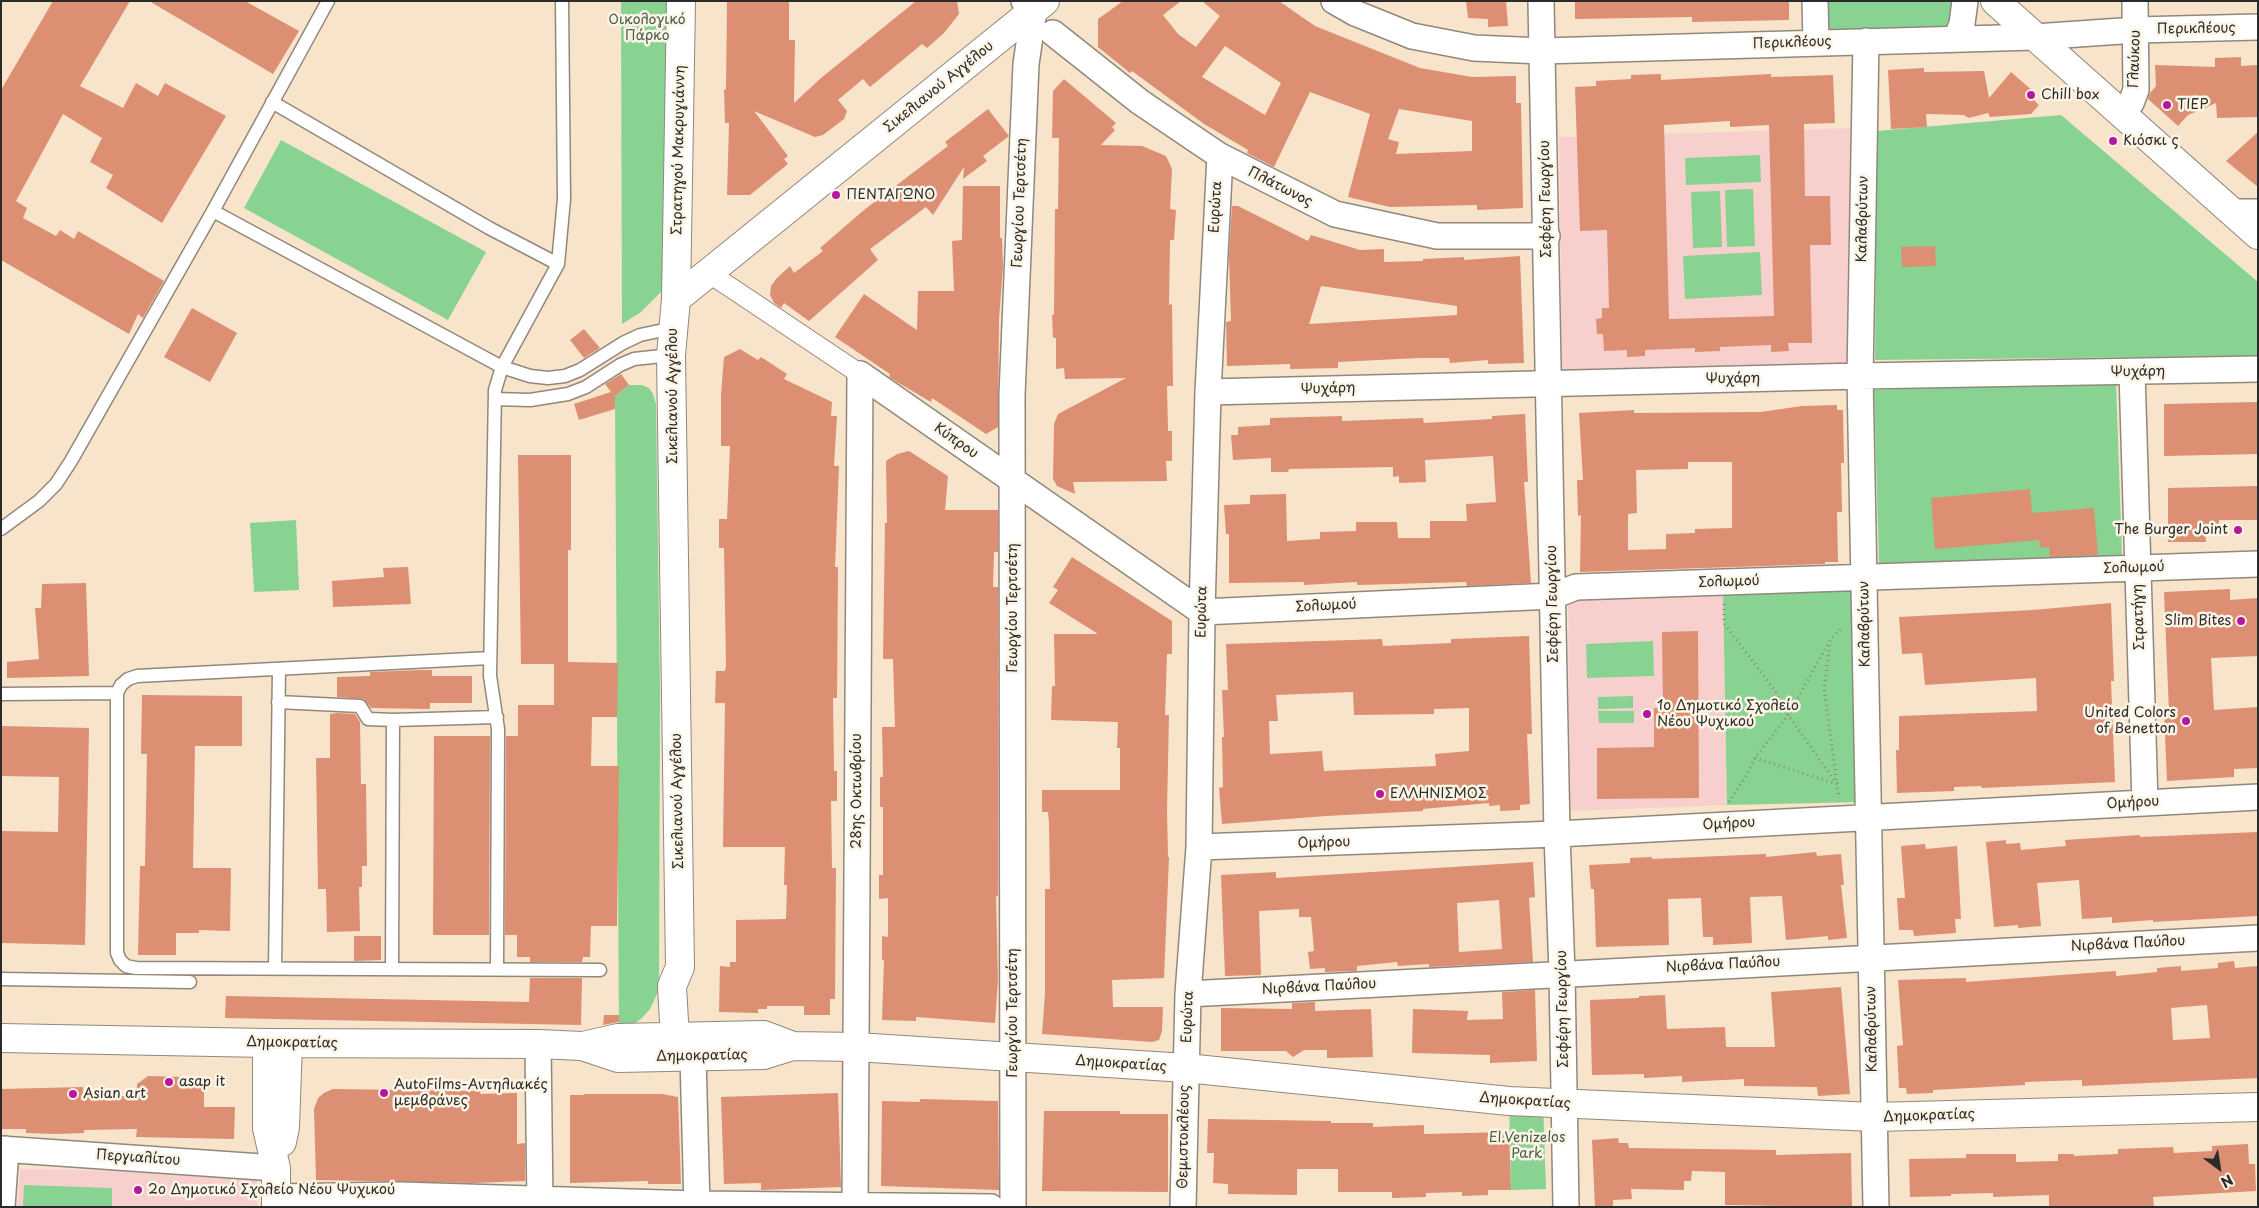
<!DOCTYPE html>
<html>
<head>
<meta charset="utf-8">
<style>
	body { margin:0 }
	#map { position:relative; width:2259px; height:1208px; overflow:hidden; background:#f7e4cb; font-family:"Playpen Sans",sans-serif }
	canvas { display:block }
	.frame { position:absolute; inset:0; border:2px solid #2b2b2b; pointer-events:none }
	.north { position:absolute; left:2194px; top:1143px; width:50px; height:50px; -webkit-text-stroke:4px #fcf5e5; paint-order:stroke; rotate:149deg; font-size:14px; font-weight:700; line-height:20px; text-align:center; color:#2b2b2b }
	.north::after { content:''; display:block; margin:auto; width:18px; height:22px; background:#2b2b2b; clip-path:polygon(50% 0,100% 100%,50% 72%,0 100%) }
</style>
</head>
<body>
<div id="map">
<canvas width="2259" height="1208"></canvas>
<div class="frame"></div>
<div class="north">N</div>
</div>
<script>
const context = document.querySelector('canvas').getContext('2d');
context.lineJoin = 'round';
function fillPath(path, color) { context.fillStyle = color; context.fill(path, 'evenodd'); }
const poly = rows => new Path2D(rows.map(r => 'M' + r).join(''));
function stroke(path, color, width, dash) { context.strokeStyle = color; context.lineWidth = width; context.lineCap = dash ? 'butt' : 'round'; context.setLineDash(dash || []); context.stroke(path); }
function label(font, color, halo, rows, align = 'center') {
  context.font = font + ' "Playpen Sans",sans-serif'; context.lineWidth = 5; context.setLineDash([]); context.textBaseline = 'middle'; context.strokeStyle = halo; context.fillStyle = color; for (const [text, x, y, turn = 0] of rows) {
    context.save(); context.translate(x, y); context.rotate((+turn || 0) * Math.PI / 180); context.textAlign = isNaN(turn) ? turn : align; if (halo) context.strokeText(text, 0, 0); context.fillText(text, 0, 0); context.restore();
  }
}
const built = poly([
	[1855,128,1852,364,1562,373,1559,137],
	[1723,592,1727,805,1570,811,1568,599],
	[20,1169,257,1173,257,1207,17,1207]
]);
const green = poly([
	[621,1,675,1,664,289,641,312,622,324],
	[1821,1,1959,1,1952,30,1821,34],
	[2061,115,2258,282,2258,356,1875,360,1877,131],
	[281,140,486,252,448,320,244,208],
	[1760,155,1761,182,1686,185,1685,158],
	[1753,189,1755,246,1727,247,1725,190],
	[1720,191,1722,247,1693,248,1691,192],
	[1760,252,1762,295,1685,299,1683,256],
	[2116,382,2122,556,1879,564,1874,390],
	[629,385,642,385,649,388,653,394,656,404,660,691,659,978,657,994,650,1009,641,1019,619,1033,615,396],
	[296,520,299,590,254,592,250,523],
	[1859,590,1862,802,1727,805,1723,592],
	[1653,641,1654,676,1587,678,1586,644],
	[1633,696,1633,708,1598,709,1598,697],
	[1598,711,1634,711,1634,723,1599,723],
	[1509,1101,1543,1102,1546,1189,1511,1190],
	[24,1185,112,1188,112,1207,23,1207]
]);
const building = poly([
	[53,1,130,1,80,86,123,108,136,83,158,96,165,83,226,116,162,223,106,188,113,175,90,162,102,138,63,114,16,201,27,208,23,218,56,236,60,230,74,239,78,231,164,281,143,318,138,314,129,334,1,260,1,90],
	[149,1,245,1,299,31,273,74],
	[727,1,789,1,789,40,795,40,794,103,821,78,916,1,957,1,959,14,944,33,927,48,922,44,870,87,863,79,838,100,847,111,844,119,823,135,815,137,754,111,788,156,784,159,788,164,750,195,727,195,729,123,725,123,724,90,726,89],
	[1123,1,1181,1,1163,15,1178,34,1196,47,1220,16,1202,1,1279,1,1315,26,1420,68,1472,77,1516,76,1516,103,1521,103,1523,208,1477,210,1477,205,1390,207,1348,197,1370,114,1310,92,1274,167,1247,153,1248,150,1204,124,1132,71,1130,73,1098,47,1098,19],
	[1225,46,1281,83,1265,115,1202,77],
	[1399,109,1472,121,1472,151,1396,154,1399,142,1388,139],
	[1466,1,1506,1,1508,26,1488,27,1488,19,1468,18],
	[1575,1,1789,1,1789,20,1692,22,1692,17,1575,19],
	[2241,57,2241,66,2258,65,2258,117,2217,118,2216,103,2188,115,2178,126,2148,99,2150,93,2156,86,2155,65,2215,67,2215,58],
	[1924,68,1924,72,1984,71,1989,98,2011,72,2035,93,2032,98,2039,105,2031,114,1990,117,1988,113,1969,118,1964,115,1926,114,1927,127,1891,129,1888,70],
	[1661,74,1661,80,1771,74,1771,77,1833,75,1835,123,1804,124,1805,196,1830,196,1831,245,1810,245,1812,343,1788,343,1789,351,1771,352,1771,345,1720,347,1720,351,1695,352,1695,348,1645,350,1645,356,1627,357,1627,350,1604,351,1603,334,1597,334,1596,319,1602,318,1602,308,1609,308,1607,230,1580,231,1575,87,1596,86,1596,81,1631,79,1631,75],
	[1730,121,1730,127,1769,125,1774,316,1669,319,1664,125],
	[1064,79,1116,123,1112,127,1115,130,1101,145,1142,146,1166,156,1172,169,1170,209,1176,210,1174,240,1170,240,1169,305,1172,304,1173,386,1167,386,1168,431,1172,431,1172,461,1166,461,1167,481,1073,482,1075,494,1057,486,1053,479,1054,424,1058,414,1126,378,1065,379,1064,368,1056,369,1056,338,1053,338,1052,315,1054,315,1055,209,1058,209,1059,138,1052,138,1053,91],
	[988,109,1009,136,983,156,987,161,963,179,964,167,933,215,926,207,870,249,878,260,809,321,784,303,781,308,774,303,770,295,771,286,777,278,790,266,794,273,823,251,820,248,864,210,948,146,945,142],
	[2258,132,2258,187,2226,161],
	[963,186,1000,186,1000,238,1002,238,1003,267,999,319,998,427,986,434,932,398,931,402,897,382,889,377,890,374,835,337,864,294,917,330,918,291,954,291,952,241,962,240],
	[1232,206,1238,206,1308,241,1311,235,1360,250,1384,249,1384,262,1423,261,1423,259,1464,257,1464,260,1520,256,1524,363,1488,364,1488,360,1450,363,1449,358,1419,358,1338,362,1338,368,1290,369,1290,364,1227,366,1226,322,1231,321,1229,256],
	[1321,286,1457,306,1457,315,1309,324],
	[1935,246,1936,266,1902,267,1901,247],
	[192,308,237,333,210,382,164,357],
	[584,329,600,348,584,358,570,340],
	[740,349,758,360,761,357,787,374,784,379,832,402,831,416,837,416,834,466,839,466,835,567,838,567,837,698,833,698,834,771,837,771,837,801,831,801,832,868,836,868,835,999,830,999,830,1015,804,1015,804,1006,767,1006,767,1009,758,1009,758,1013,719,1012,720,966,730,967,730,962,736,962,736,920,786,919,787,885,784,885,785,847,723,847,725,703,715,703,716,671,725,671,726,666,724,548,719,548,719,519,727,519,730,446,721,446,721,395,724,357],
	[621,374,629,385,615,396,615,409,579,420,574,404,611,392,605,384],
	[2258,402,2258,454,2164,456,2164,404],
	[1837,405,1837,410,1843,410,1844,463,1841,463,1842,512,1837,512,1838,562,1825,562,1825,564,1580,572,1581,515,1578,516,1577,480,1583,480,1579,413,1634,410,1634,413,1761,412,1802,406],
	[1688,462,1732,462,1732,528,1695,529,1695,533,1666,534,1666,549,1628,550,1628,514,1637,513,1636,470,1688,469],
	[1525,414,1528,482,1524,482,1531,583,1467,586,1466,582,1357,585,1357,582,1304,585,1304,582,1229,583,1229,534,1226,534,1224,505,1250,504,1250,495,1286,494,1287,541,1320,539,1320,532,1356,531,1356,522,1397,522,1398,538,1430,538,1430,521,1467,521,1466,504,1496,502,1493,456,1425,460,1426,482,1399,483,1399,476,1393,477,1393,467,1289,469,1288,472,1271,472,1271,458,1233,460,1231,435,1238,435,1238,427,1270,425,1270,418,1342,416,1342,421,1423,418,1424,423,1492,419,1492,416],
	[909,451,948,476,945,510,998,510,998,552,994,552,993,587,998,587,998,896,996,896,998,979,995,1023,916,1017,916,1021,882,1020,884,960,882,960,882,936,888,937,888,898,879,899,879,875,883,875,883,807,880,807,880,777,883,777,882,727,895,727,893,659,883,659,885,523,887,523,886,461,897,454],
	[518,455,571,455,571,550,568,550,568,662,618,663,617,717,592,717,591,766,619,766,617,926,591,926,590,957,583,957,582,962,530,962,530,957,517,957,517,935,505,935,506,736,518,736,518,705,554,705,554,664,521,664],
	[2258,486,2258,520,2219,520,2219,531,2205,531,2206,542,2168,542,2168,488],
	[2030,489,2032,513,2094,508,2098,555,2050,557,2049,547,2040,548,2039,540,1935,549,1931,498],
	[1072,557,1172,621,1172,654,1167,654,1165,715,1169,715,1167,811,1168,857,1169,857,1164,978,1112,980,1113,1007,1163,1007,1162,1031,1159,1040,1152,1042,1042,1034,1045,994,1045,889,1050,889,1049,823,1048,812,1042,812,1042,790,1120,790,1120,748,1117,748,1118,722,1051,720,1052,686,1055,686,1054,634,1098,634,1049,603,1058,590,1053,587],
	[408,567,411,604,333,607,332,581,384,577,383,568],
	[86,583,89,676,7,678,7,662,39,659,35,608,41,608,42,584],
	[2230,589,2230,600,2258,598,2258,656,2211,658,2214,710,2258,707,2258,768,2234,769,2234,777,2167,781,2164,712,2169,712,2164,592],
	[2111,603,2114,681,2111,681,2115,782,1982,788,1981,786,1954,787,1954,791,1897,793,1896,750,1899,750,1899,716,2037,711,2036,678,1925,685,1922,653,1902,654,1899,617,2033,610],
	[1698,631,1699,798,1597,799,1597,748,1654,747,1654,708,1663,708,1662,632],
	[1529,636,1532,734,1527,734,1530,804,1520,805,1520,810,1500,811,1500,805,1489,806,1489,803,1423,809,1423,811,1326,816,1222,824,1219,788,1223,787,1222,737,1224,737,1222,690,1228,690,1226,644,1382,639,1383,646,1451,643,1451,639],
	[1353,692,1354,715,1434,714,1434,709,1469,708,1469,751,1435,754,1436,766,1324,771,1322,751,1270,754,1269,721,1278,721,1276,695],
	[420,670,432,670,432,676,472,676,472,703,430,703,430,709,371,708,364,699,337,697,337,677,370,676,370,672],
	[142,695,242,696,242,746,195,746,193,868,231,868,230,931,199,930,199,933,176,933,176,955,138,955,140,866,145,866,147,754,141,754],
	[337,713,355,714,360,722,361,784,366,784,367,866,362,866,362,887,359,887,360,931,327,932,326,889,318,889,316,758,330,758,330,714],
	[1,726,89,728,85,945,1,943,1,831,58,832,59,777,1,776],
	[434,736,490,736,489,935,433,935],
	[2258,832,2258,916,2153,922,2153,920,2112,923,2112,917,2082,919,2079,880,2037,883,2041,926,2018,928,2018,925,1994,927,1986,842,2006,840,2006,844,2020,843,2021,850,2066,846,2065,840,2140,835,2140,837],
	[1925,844,1926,849,1957,846,1961,919,1955,919,1956,933,1914,936,1913,930,1899,930,1897,898,1905,898,1901,846],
	[1816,852,1817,856,1841,854,1844,885,1841,885,1847,938,1828,940,1828,936,1786,940,1782,896,1750,897,1752,943,1713,945,1713,937,1703,937,1701,898,1668,899,1669,945,1596,947,1594,889,1591,889,1589,865,1630,863,1630,858,1652,857,1652,859,1766,854,1766,857],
	[1533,862,1535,897,1529,898,1533,962,1429,967,1429,964,1398,966,1397,962,1357,966,1357,971,1325,972,1325,968,1310,969,1308,952,1314,951,1311,917,1299,917,1299,909,1259,911,1261,975,1225,976,1221,875,1276,872,1276,878],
	[1499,900,1502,949,1459,952,1457,903],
	[354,936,381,936,381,960,354,961],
	[2234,961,2235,968,2258,966,2258,1078,2082,1086,2082,1080,2025,1082,2025,1085,1933,1090,1933,1093,1907,1094,1906,1088,1899,1088,1897,1046,1903,1045,1898,980,1966,978,1966,982,2116,971,2116,976,2157,972,2157,968,2181,966,2181,971,2218,968,2218,963],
	[2207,1005,2210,1038,2173,1040,2171,1008],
	[530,978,582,978,581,1025,225,1018,226,996,529,1002],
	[1841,987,1850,1094,1818,1096,1817,1087,1744,1086,1744,1079,1682,1082,1682,1076,1644,1078,1644,1074,1592,1075,1590,1000,1639,998,1639,996,1665,995,1667,1029,1725,1027,1726,1047,1775,1047,1771,992],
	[1535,990,1537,1061,1490,1063,1490,1055,1412,1053,1413,1009,1468,1011,1467,1020,1503,1019,1502,992],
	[1315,1002,1315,1011,1371,1009,1373,1057,1327,1058,1327,1050,1304,1050,1293,1057,1286,1051,1221,1051,1221,1008,1292,1009,1292,1003],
	[604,1015,619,1015,619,1022,603,1025],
	[148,1076,183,1077,204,1087,204,1107,235,1107,234,1139,136,1137,137,1129,84,1130,84,1133,56,1134,26,1133,26,1129,1,1129,1,1089,83,1087,83,1096,137,1096,137,1084],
	[333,1089,481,1091,480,1094,517,1093,517,1144,525,1143,525,1181,474,1183,316,1180,314,1109,318,1098,324,1093],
	[838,1093,841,1187,761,1190,761,1183,724,1184,721,1097],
	[584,1094,662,1094,678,1097,681,1184,648,1184,648,1181,570,1183,570,1095,584,1095],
	[920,1099,998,1101,999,1190,881,1186,882,1101,920,1102],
	[1044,1111,1120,1111,1120,1114,1168,1114,1168,1192,1042,1191],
	[1208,1119,1331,1121,1331,1123,1373,1123,1373,1127,1424,1125,1424,1134,1509,1132,1511,1190,1488,1190,1488,1195,1462,1196,1462,1192,1426,1193,1426,1197,1392,1198,1392,1192,1338,1192,1338,1169,1297,1169,1297,1195,1228,1194,1228,1184,1213,1183,1214,1153,1207,1153],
	[1618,1138,1619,1143,1628,1143,1629,1148,1776,1150,1776,1155,1851,1153,1852,1207,1725,1205,1725,1172,1692,1171,1691,1181,1684,1181,1684,1190,1631,1189,1632,1199,1613,1200,1613,1206,1595,1207,1592,1140],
	[2248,1144,2249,1164,2255,1164,2256,1191,2153,1197,2154,1207,2049,1207,2049,1195,1993,1197,1993,1193,1951,1194,1951,1196,1910,1197,1909,1159,1966,1158,1966,1154,2016,1154,2016,1162,2058,1161,2058,1154,2074,1154,2074,1156,2118,1154,2118,1149,2173,1147,2174,1153,2212,1151,2212,1146]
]);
const path = poly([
	[1724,604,1724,623,1776,692,1788,715,1837,784,1839,797],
	[1755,758,1837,784,1824,689,1830,642],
	[1729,802,1746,776,1755,758,1788,715,1831,639,1842,628]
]);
const service = poly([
	[272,102,489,228,558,264],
	[213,211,502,367,530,376,548,378,565,376,580,370,623,343,640,335,673,328],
	[495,399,530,400,568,394,586,387,620,365,634,359,671,355],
	[1,529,39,501,56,484,71,461,213,211,328,1],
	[490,658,137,676,128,679,121,685,117,693,117,953,120,960,126,966,136,968,600,970],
	[1,694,117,693],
	[278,702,360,706,368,719,393,720,392,969],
	[393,720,497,717],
	[275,969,279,669],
	[497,969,498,729,490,676,495,390,502,367,558,264,564,199,562,1],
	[1,979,190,982]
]);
const pedestrian = poly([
	[709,273,860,374]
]);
const minor = poly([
	[1334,1,1355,13,1412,36,1474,48,1542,51,2035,37,2136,30,2258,27],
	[1541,1,1557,834,1562,973,1566,1207],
	[1815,1,1816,42],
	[1053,33,1140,102,1220,156,1335,214,1437,236,1547,236],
	[1956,39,1962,24,1965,1],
	[1866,41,1860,376,1876,1207],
	[2121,113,2131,103,2136,90,2135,1],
	[2232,212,2258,212],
	[2132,372,2145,803],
	[860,374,1202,612],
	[1208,392,1860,376,2258,369],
	[1202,612,1553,596,1576,587,2258,564],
	[1199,847,1557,834,2258,797],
	[1188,994,2258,938],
	[538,1044,540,1207],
	[693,1057,697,1207],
	[1,1149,276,1168],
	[276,1197,400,1195,697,1204,991,1207],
	[2,1207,6,1149],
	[855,1207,860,374],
	[1013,1207,1012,395,1026,64,1034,10,1024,1],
	[1183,1207,1188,994,1199,847,1202,612,1208,392,1220,156]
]);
const tertiary = poly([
	[1995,1,2258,235],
	[676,299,1045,1],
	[1,1038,267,1043,538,1044,582,1046,618,1058,764,1055,793,1046,856,1047,1186,1068,1509,1101,1874,1117,2258,1107],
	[267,1043,267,1128,276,1168,276,1207],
	[583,1046,618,1038,764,1035,793,1046],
	[676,1057,672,986,680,967,671,355,676,299,681,1],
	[282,1142,285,1127,288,1043]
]);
const markers = [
	[2031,95,5,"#b5179e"],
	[2167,105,5,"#b5179e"],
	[2113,141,5,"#b5179e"],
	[836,195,5,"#b5179e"],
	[2238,530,5,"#b5179e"],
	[2241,621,5,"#b5179e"],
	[1647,714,5,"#b5179e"],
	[2186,721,5,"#b5179e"],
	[1380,794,5,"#b5179e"],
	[169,1082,5,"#b5179e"],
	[384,1093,5,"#b5179e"],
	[73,1094,5,"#b5179e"],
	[138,1190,5,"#b5179e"]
];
const parkNames = [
	["Οικολογικό",647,20],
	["Πάρκο",647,36],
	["El.Venizelos",1527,1138],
	["Park",1527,1154]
];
const streetNames = [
	["Περικλέους",2196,29,-1],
	["Περικλέους",1792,43,-2],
	["Γλαύκου",2135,59,-88],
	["Σικελιανού Αγγέλου",939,87,-39],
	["Στρατηγού Μακρυγιάννη",679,150,-89],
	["Πλάτωνος",1280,187,27],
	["Σεφέρη Γεωργίου",1546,199,-91],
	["Γεωργίου Τερτσέτη",1020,203,-88],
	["Ευρώτα",1216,207,-87],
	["Καλαβρύτων",1863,219,-89],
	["Ψυχάρη",2138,372,-1],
	["Ψυχάρη",1733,379,-1],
	["Ψυχάρη",1328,389,-2],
	["Σικελιανού Αγγέλου",673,396,-90],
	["Κύπρου",956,441,35],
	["Σολωμού",2134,568,-2],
	["Σολωμού",1729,582,-2],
	["Σεφέρη Γεωργίου",1553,604,-91],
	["Σολωμού",1326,606,-3],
	["Γεωργίου Τερτσέτη",1013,608,-90],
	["Ευρώτα",1202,612,-89],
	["Στρατήγη",2139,617,-92],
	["Καλαβρύτων",1865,624,-91],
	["28ης Οκτωβρίου",857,791,-90],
	["Σικελιανού Αγγέλου",678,801,-91],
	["Ομήρου",2133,803,-3],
	["Ομήρου",1729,824,-3],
	["Ομήρου",1324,843,-2],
	["Νιρβάνα Παύλου",2128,944,-3],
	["Νιρβάνα Παύλου",1723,965,-3],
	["Νιρβάνα Παύλου",1319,987,-3],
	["Σεφέρη Γεωργίου",1563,1009,-91],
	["Γεωργίου Τερτσέτη",1013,1013,-90],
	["Ευρώτα",1188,1017,-88],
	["Καλαβρύτων",1872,1029,-91],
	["Δημοκρατίας",292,1043,1],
	["Δημοκρατίας",702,1056,-1],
	["Δημοκρατίας",1121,1064,4],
	["Δημοκρατίας",1525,1101,4],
	["Δημοκρατίας",1929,1116,-2],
	["Θεμιστοκλέους",1184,1137,-89],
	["Περγιαλίτου",138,1158,4]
];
const poiNames = [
	["Chill box",2041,95],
	["ΤΙΕΡ",2177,105],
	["Κιόσκι ς",2123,141],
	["ΠΕΝΤΑΓΩΝΟ",846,195],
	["The Burger Joint",2228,530,"right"],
	["Slim Bites",2231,621,"right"],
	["1ο Δημοτικό Σχολείο",1657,706],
	["Νέου Ψυχικού",1657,722],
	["United Colors",2176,713,"right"],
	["of Benetton",2176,729,"right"],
	["ΕΛΛΗΝΙΣΜΟΣ",1390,794],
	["asap it",179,1082],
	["AutoFilms-Αντηλιακές",394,1085],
	["μεμβράνες",394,1101],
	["Asian art",83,1094],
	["2ο Δημοτικό Σχολείο Νέου Ψυχικού",148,1190]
];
fillPath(built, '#f7d0cd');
fillPath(green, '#88d391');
fillPath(building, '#dc8f72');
stroke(service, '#91887b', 15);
stroke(pedestrian, '#91887b', 21);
stroke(minor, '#91887b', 28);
stroke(tertiary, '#91887b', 30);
stroke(path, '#91887b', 3, [1, 4]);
stroke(service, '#fff', 12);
stroke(pedestrian, '#fff', 19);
stroke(minor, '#fff', 25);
stroke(tertiary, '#fff', 28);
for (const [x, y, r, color] of markers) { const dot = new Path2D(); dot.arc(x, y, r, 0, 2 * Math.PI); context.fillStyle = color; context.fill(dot); stroke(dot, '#fcf5e5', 2); }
label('14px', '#475d4a', '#fcf5e5', parkNames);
label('14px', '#2b2b2b', '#fcf5e5', streetNames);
label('14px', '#2b2b2b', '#fcf5e5', poiNames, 'left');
</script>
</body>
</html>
